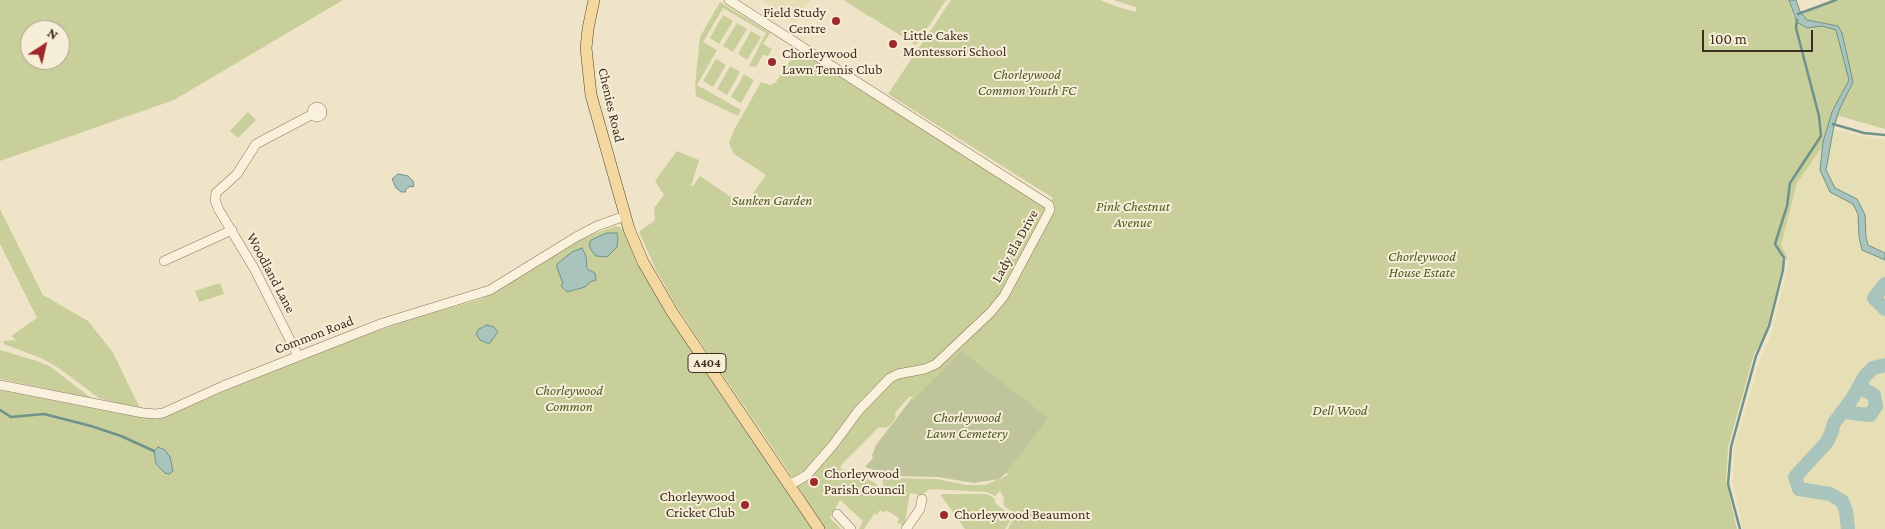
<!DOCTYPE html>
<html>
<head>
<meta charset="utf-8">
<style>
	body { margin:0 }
	#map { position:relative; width:1885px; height:529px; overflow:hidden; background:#f0e4c8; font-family:"Crimson Pro",serif }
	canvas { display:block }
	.north { position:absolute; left:20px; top:20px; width:50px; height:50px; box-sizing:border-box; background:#f7eed8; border:1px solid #ada18e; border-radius:50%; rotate:35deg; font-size:14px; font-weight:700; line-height:20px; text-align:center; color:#3d2e20 }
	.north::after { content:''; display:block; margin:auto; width:18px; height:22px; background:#9e2a2b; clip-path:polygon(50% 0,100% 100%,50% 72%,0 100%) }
	.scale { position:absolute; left:1702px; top:30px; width:111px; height:22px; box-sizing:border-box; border:2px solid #3d2e20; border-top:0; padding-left:6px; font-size:15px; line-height:18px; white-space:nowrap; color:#3d2e20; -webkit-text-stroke:4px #f7eed8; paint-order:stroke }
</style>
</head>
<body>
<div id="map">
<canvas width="1885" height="529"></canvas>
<div class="north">N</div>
<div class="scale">100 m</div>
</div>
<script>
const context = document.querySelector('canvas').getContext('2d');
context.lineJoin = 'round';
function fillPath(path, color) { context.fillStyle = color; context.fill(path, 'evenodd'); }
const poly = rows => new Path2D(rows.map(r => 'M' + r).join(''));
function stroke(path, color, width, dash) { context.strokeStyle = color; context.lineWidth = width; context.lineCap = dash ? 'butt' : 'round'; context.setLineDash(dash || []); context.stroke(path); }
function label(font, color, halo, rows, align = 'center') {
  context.font = font + ' "Crimson Pro",serif'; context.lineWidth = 4; context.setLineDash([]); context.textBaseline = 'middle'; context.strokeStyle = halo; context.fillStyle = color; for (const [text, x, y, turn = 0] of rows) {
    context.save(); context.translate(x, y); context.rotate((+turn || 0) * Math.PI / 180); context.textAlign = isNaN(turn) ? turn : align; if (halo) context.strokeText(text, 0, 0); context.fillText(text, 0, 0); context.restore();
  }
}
const farmland = poly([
	[761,0,810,0,796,24],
	[1834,130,1885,140,1885,529,1743,529,1733,483,1735,445,1760,360,1772,332,1789,261,1781,245,1797,183]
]);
const green = poly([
	[0,0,343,0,174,100,0,161],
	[30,30,60,30,60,60,30,60],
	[843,0,946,0,916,45],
	[951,0,1100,0,1118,7,1136,12,1136,7,1113,0,1789,0,1794,17,1806,13,1806,11,1831,0,1885,0,1885,129,1839,116,1834,130,1797,183,1781,245,1789,261,1781,255,1783,264,1766,332,1754,354,1728,448,1726,481,1737,529,1008,529,1014,517,1012,512,1003,505,1004,498,1000,491,995,496,987,492,930,489,921,495,910,493,905,522,903,526,897,522,899,518,886,510,884,513,880,510,877,515,875,513,864,529,859,529,863,521,840,500,830,518,841,529,825,529,785,466,678,309,656,270,639,232,655,220,654,208,664,195,655,181,677,151,699,160,691,186,693,186,700,176,744,206,766,175,734,154,729,143,734,130,761,82,770,85,776,82,797,50,1047,208,1053,198,888,94],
	[910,396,958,426,996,458,1008,475,985,485,966,485,937,479,889,478,881,475,885,492,872,481,840,468,835,475,843,463,879,427,886,428,892,423,896,417,895,413],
	[720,2,770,33,763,44,772,49,768,56,763,55,756,67,749,66,766,33,723,8,703,42,717,50,697,85,741,110,738,116,696,96,695,85,700,37],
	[723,15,733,21,719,44,710,38],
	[737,23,747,29,733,52,723,46],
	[751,31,761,37,747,60,738,54],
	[716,59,726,65,713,87,703,81],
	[730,66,740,72,727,95,717,89],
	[744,74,754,80,741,103,731,97],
	[248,112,256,120,238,138,230,131],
	[0,209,43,295,88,321,112,351,141,410,99,398,60,369,43,359,4,344,3,341,16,340,11,336,37,318,0,244],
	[616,226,620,227,625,232,637,264,641,267,815,529,0,529,0,390,117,413,152,418,162,418,229,389,346,342,411,319,481,299,531,270,562,250,590,235],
	[220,283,224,294,199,302,195,291],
	[0,350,37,361,51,367,91,398,0,379],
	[940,494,987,494,994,498,996,504,1010,514,1012,518,1005,529,965,529]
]);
const cemetery = poly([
	[962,351,1048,418,1006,473,999,479,974,483,938,477,893,476,865,467,873,458,872,456,876,445,912,398,914,399]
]);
const water = poly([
	[1789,0,1796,0,1800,11,1807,20,1838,26,1842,33,1853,82,1840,108,1834,125,1826,170,1835,188,1857,199,1865,215,1866,237,1868,245,1885,253,1885,260,1862,250,1859,237,1858,214,1853,204,1830,192,1820,170,1823,142,1832,112,1849,80,1836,30,1822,26,1807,28,1797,22,1789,0],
	[398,174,408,176,413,181,414,186,411,187,410,186,405,190,406,192,401,192,396,188,392,179,398,174],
	[607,233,617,233,618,237,617,247,607,257,596,256,591,250,589,245,591,240,607,233],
	[582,248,586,256,587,269,595,273,596,280,590,282,585,287,567,292,561,286,563,283,557,268,557,264,572,252,582,248],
	[487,325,494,327,498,332,489,344,480,340,476,334,479,329,487,325],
	[158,447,165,450,170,457,173,471,169,474,165,473,156,464,154,451,158,447]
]);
const stream = poly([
	[1798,14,1836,0],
	[1833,124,1864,133,1885,135],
	[0,410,11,417,44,414,91,426,121,436,154,451],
	[1740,529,1728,484,1731,447,1756,356,1769,326,1783,270,1784,258,1775,244,1787,206,1790,183,1821,136,1819,116,1796,28,1797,20]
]);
const river = poly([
	[1885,284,1874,298,1885,309],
	[1844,410,1851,413,1870,415,1876,406,1874,395,1859,387],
	[1848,529,1846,511,1842,501,1830,494,1799,489,1795,477,1827,442,1832,431,1834,423,1852,399,1865,376,1873,368,1885,365]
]);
const minor = poly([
	[729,0,1049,205,1050,210,1004,296,991,312,936,364,925,369,898,374,890,378,859,410,833,445,807,475,795,482,787,482],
	'312 112a5 5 0 1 1 10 0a5 5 0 1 1-10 0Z',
	[164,261,232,230],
	[298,356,255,270,219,210,215,200,216,193,237,174,256,144,313,114],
	[0,385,143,413,156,414,163,413,223,386,383,323,490,290,576,237,597,226,625,216],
	[837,514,851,529],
	[906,529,920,509,922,499]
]);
const major = poly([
	[594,0,588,29,586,48,591,95,629,229,643,262,672,312,819,529]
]);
const markers = [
	[836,21,5,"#9e2a2b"],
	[893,44,5,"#9e2a2b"],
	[772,62,5,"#9e2a2b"],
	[814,482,5,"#9e2a2b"],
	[745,505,5,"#9e2a2b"],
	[944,515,5,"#9e2a2b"]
];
const shields = [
	[707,363,38]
];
const shieldNames = [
	["A404",707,363]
];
const poiNames = [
	["Field Study",826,13,"right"],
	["Centre",826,29,"right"],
	["Little Cakes",903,36],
	["Montessori School",903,52],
	["Chorleywood",782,54],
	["Lawn Tennis Club",782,70],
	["Chorleywood",824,474],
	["Parish Council",824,490],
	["Chorleywood",735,497,"right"],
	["Cricket Club",735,513,"right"],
	["Chorleywood Beaumont",954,515]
];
const parkNames = [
	["Chorleywood",1027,75],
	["Common Youth FC",1027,91],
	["Sunken Garden",772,201],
	["Pink Chestnut",1133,207],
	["Avenue",1133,223],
	["Chorleywood",1422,257],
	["House Estate",1422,273],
	["Chorleywood",569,391],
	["Common",569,407],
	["Dell Wood",1340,411],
	["Chorleywood",967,418],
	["Lawn Cemetery",967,434]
];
const streetNames = [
	["Chenies Road",611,105,77],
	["Lady Ela Drive",1015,246,-61],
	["Woodland Lane",271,273,62],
	["Common Road",314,335,-21]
];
fillPath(farmland, '#e6deb5');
fillPath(green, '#c9cf9b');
fillPath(cemetery, '#bfc49a');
fillPath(water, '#a9c4bc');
stroke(water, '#6f938a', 1);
stroke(stream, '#6f938a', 2.5);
stroke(river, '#a9c4bc', 14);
stroke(minor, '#8d765c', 10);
stroke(major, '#5b4430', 12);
stroke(minor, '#faf1dc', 9);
stroke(major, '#f3d9a0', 11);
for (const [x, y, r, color] of markers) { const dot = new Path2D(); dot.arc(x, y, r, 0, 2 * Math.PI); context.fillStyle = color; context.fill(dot); stroke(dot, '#f7eed8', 2); }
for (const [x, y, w] of shields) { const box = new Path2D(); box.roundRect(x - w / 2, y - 9.5, w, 19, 4); context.fillStyle = '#f7eed8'; context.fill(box); stroke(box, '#3d2e20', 1); }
label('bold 12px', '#3d2e20', null, shieldNames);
label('14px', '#3d2e20', '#f7eed8', poiNames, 'left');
label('italic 14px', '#4d5a26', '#f7eed8', parkNames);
label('14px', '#3d2e20', '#f7eed8', streetNames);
</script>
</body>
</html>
